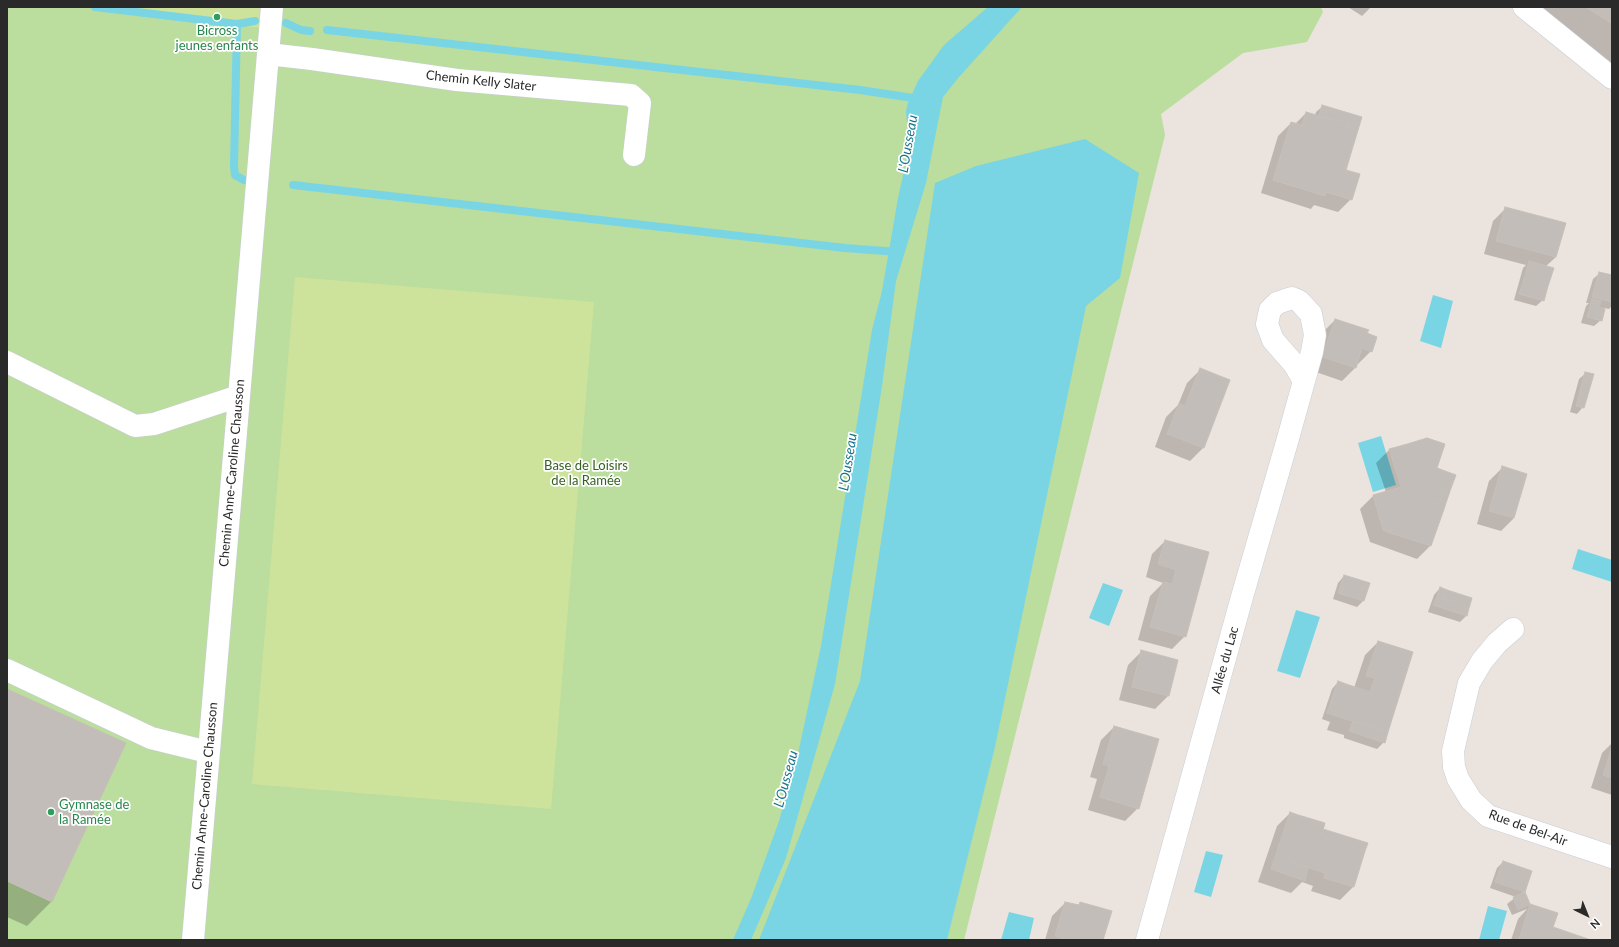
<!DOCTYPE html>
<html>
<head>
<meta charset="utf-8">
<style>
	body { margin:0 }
	#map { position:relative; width:1619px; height:947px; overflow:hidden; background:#ebe3dd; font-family:Lato,sans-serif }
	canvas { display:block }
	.frame { position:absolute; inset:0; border:8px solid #2a2a2a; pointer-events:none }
	.north { position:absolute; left:1567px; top:895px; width:40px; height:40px; -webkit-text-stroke:3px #fff; paint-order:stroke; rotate:137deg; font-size:11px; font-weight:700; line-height:16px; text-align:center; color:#2a2a2a }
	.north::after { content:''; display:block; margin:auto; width:14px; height:18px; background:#2a2a2a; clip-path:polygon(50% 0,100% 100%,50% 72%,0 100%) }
</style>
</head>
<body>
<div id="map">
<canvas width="1619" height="947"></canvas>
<div class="frame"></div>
<div class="north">N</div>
</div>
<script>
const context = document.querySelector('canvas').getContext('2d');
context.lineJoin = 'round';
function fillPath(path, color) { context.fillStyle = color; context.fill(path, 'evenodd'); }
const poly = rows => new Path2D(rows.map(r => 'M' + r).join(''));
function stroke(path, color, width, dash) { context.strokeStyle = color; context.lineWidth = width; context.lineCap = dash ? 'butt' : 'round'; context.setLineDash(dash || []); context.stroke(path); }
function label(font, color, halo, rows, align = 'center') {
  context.font = font + ' Lato,sans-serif'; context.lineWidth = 3.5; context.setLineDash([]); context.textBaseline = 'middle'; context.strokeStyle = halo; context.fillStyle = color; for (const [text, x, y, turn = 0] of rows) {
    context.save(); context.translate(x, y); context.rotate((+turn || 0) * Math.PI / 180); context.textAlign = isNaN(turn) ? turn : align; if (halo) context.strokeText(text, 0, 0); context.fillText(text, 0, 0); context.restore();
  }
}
const green = poly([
	[7,7,1321,7,1323,12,1307,42,1243,53,1161,114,1165,135,964,940,7,940]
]);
const pitch = poly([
	[86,7,263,7,261,28],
	[295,277,594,302,551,809,252,784]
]);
const water = poly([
	[988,7,1022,7,959,77,943,97,926,183,896,281,882,386,835,684,786,858,751,940,733,940,752,896,779,821,798,754,821,646,872,330,882,291,898,198,909,148,906,111,908,103,918,81,944,45],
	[1085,139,1139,173,1120,278,1086,306,995,747,947,940,759,940,860,681,935,183,976,166],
	[1433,295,1453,301,1441,348,1420,341],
	[1381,436,1396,485,1373,492,1358,443],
	[1578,549,1612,560,1612,582,1572,569],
	[1103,583,1123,590,1109,626,1089,618],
	[1296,610,1320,617,1300,678,1277,671],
	[1206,851,1223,855,1211,897,1194,892],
	[1488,906,1507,911,1499,940,1479,940],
	[1009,912,1034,918,1029,940,1001,940]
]);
const shadow = poly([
	[1348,7,1371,7,1362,16],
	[1524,7,1612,7,1612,65],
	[1323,106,1345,171,1351,199,1338,212,1314,205,1311,209,1261,193,1278,136,1291,123,1295,124,1306,113,1315,116,1316,112],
	[1506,208,1556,257,1545,267,1543,300,1536,306,1514,300,1523,268,1526,265,1484,254,1493,221],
	[1600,273,1612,276,1612,306,1609,309,1604,308,1601,320,1594,326,1581,323,1586,306,1589,303,1586,303,1593,279],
	[1335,320,1366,334,1371,351,1358,364,1356,363,1355,368,1342,381,1310,370,1322,333],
	[1200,370,1203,448,1190,461,1155,447,1166,417,1178,405,1187,383],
	[1586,373,1583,407,1577,414,1570,412,1579,379],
	[1389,450,1442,512,1430,546,1417,559,1370,542,1360,509,1373,496,1386,492,1376,463],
	[1502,468,1514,518,1501,531,1477,524,1489,481],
	[1165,541,1208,553,1185,636,1172,649,1138,640,1150,596,1163,583,1146,577,1152,554],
	[1344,576,1363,601,1357,607,1333,599,1338,583],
	[1440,588,1471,599,1466,616,1460,622,1428,612,1434,595],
	[1378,642,1384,742,1377,749,1344,738,1344,735,1327,730,1330,722,1322,719,1332,689,1338,682,1354,688,1365,655],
	[1141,652,1177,660,1168,696,1155,709,1119,700,1128,665],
	[7,690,52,901,27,926,7,917],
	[1114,727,1138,808,1125,821,1088,810,1097,779,1090,777,1101,740],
	[1612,743,1612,795,1591,788,1602,753],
	[1290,813,1364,851,1353,887,1340,900,1311,891,1313,886,1302,882,1291,893,1258,882,1277,826],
	[1503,862,1524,891,1521,894,1524,893,1529,905,1556,914,1552,928,1588,940,1511,940,1518,919,1527,909,1512,915,1507,904,1516,897,1490,888,1497,868],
	[1065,903,1077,906,1080,903,1102,940,1045,940,1052,916]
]);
const stream = poly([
	[95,7,237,24,234,166,235,175,244,180],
	[286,23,301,30,310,31],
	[237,24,255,21],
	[327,30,860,90,920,99],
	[293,185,845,248,898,252]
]);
const building = poly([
	[1586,7,1612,7,1612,24,1586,7],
	[1322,105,1362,117,1358,130,1347,127,1347,124,1319,116,1322,105],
	[1306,112,1347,124,1347,127,1358,130,1346,170,1360,174,1352,200,1326,192,1325,196,1273,180,1291,122,1302,125,1306,112],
	[1505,207,1566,223,1556,257,1496,241,1505,207],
	[1529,261,1554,268,1548,286,1524,279,1529,261],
	[1599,272,1612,275,1612,302,1592,297,1599,272],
	[1524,279,1548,286,1544,301,1519,294,1524,279],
	[1592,299,1601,301,1599,307,1605,309,1602,321,1587,317,1592,299],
	[1335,319,1369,330,1367,333,1377,337,1372,352,1362,348,1356,368,1322,357,1335,319],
	[1200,368,1230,380,1204,448,1167,434,1179,403,1185,406,1200,368],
	[1585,372,1594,374,1584,408,1576,406,1585,372],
	[1427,438,1445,444,1437,468,1456,475,1450,491,1444,489,1439,504,1432,502,1430,509,1443,512,1431,546,1390,533,1415,460,1409,461,1404,445,1427,438],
	[1404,445,1409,461,1415,460,1390,533,1383,530,1373,495,1401,487,1389,449,1404,445],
	[1502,466,1527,474,1514,518,1489,511,1502,466],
	[1444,489,1450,491,1443,512,1430,509,1432,502,1439,504,1444,489],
	[1165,540,1209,552,1186,637,1150,627,1163,582,1172,584,1176,570,1158,564,1165,540],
	[1344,575,1370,583,1364,601,1338,593,1344,575],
	[1440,587,1447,590,1443,599,1437,597,1440,587],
	[1447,590,1472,598,1469,608,1443,599,1447,590],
	[1437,597,1469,608,1467,616,1433,605,1437,597],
	[1378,641,1413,652,1388,732,1339,717,1349,685,1370,692,1375,678,1366,676,1378,641],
	[1141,650,1178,660,1169,696,1132,687,1141,650],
	[1338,681,1349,685,1339,717,1327,713,1338,681],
	[7,689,126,743,52,902,7,881,7,689],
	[1353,721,1388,732,1385,743,1349,731,1353,721],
	[1114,726,1159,739,1139,809,1100,797,1109,766,1103,764,1114,726],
	[1612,747,1612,778,1603,775,1612,747],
	[1290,812,1295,814,1291,827,1299,830,1288,861,1308,867,1305,881,1271,869,1290,812],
	[1295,814,1325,823,1321,837,1365,851,1354,887,1324,878,1325,873,1288,861,1299,830,1291,827,1295,814],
	[1323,829,1368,843,1365,851,1321,837,1323,829],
	[1503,861,1532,871,1525,892,1495,882,1503,861],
	[1525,892,1530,904,1518,910,1513,897,1525,892],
	[1065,902,1079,905,1080,902,1112,911,1103,940,1061,940,1061,938,1055,936,1065,902],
	[1530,904,1558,913,1553,927,1591,940,1519,940,1530,904]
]);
const minor = poly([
	[1524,7,1612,78],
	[268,54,312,59,457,80,631,95,640,103,634,155],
	[7,362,135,426,154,424,239,396],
	[1513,629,1497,643,1482,661,1469,683,1453,751,1454,767,1458,779,1471,800,1488,816,1612,857],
	[7,670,151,738,208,752],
	[193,940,272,7],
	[1147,940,1242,597,1287,442,1304,381,1312,352,1315,335,1311,314,1299,301,1292,298,1277,303,1270,310,1267,324,1273,340,1294,364,1304,381]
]);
const markers = [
	[217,17,4,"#2e9e5b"],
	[51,812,4,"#2e9e5b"]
];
const leisureNames = [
	["Bicross",217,31],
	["jeunes enfants",217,46],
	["Gymnase de",59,805,"left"],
	["la Ramée",59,820,"left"]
];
const streetNames = [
	["Chemin Kelly Slater",481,81,6],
	["Chemin Anne-Caroline Chausson",232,473,-85],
	["Allée du Lac",1225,660,-74],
	["Chemin Anne-Caroline Chausson",205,796,-85],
	["Rue de Bel-Air",1528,828,20]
];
const parkNames = [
	["Base de Loisirs",586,466],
	["de la Ramée",586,481]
];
const waterNames = [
	["L'Ousseau",908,144,-80],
	["L'Ousseau",848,462,-81],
	["L'Ousseau",786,779,-75]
];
fillPath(green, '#bbdd9e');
fillPath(pitch, '#cde39b');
fillPath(water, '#79d5e4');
fillPath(shadow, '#0003');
stroke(stream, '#79d5e4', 8);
fillPath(building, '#c3bdba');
stroke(building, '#c6bfb7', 1);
stroke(minor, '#c9cdd6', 23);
stroke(minor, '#fff', 22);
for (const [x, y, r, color] of markers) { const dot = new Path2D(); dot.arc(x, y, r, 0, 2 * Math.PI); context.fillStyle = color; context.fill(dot); stroke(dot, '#fff', 1.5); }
label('13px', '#27864d', '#fff', leisureNames);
label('13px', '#2a2a2a', '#fff', streetNames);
label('13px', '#356120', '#fff', parkNames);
label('italic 14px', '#19758f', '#fff', waterNames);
</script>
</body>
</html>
